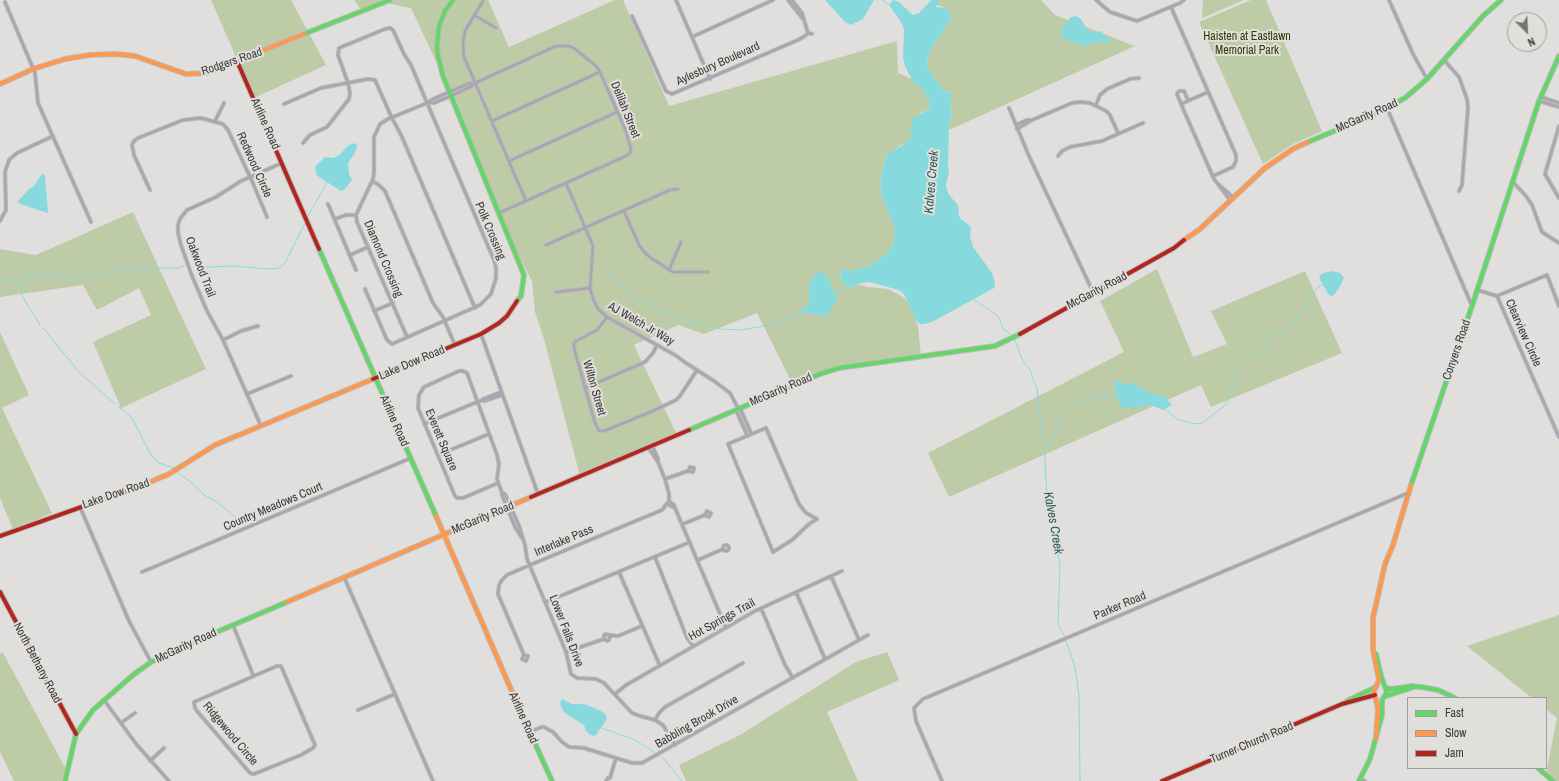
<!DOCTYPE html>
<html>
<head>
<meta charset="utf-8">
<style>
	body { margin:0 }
	#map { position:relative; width:1559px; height:781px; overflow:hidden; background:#e0dfdd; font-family:"Archivo Narrow",sans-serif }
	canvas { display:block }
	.legend { position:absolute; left:1407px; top:697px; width:140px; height:72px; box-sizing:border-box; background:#e1dfdc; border:1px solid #9f9d9b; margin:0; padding:5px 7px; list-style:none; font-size:12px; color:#3b3a39 }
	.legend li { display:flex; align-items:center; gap:8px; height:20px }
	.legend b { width:20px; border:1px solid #9f9d9b }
	.north { position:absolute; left:1507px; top:12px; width:40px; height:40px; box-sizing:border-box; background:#e1dfdc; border:1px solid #9f9d9b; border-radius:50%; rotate:156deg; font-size:11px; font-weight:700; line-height:16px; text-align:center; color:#3b3a39 }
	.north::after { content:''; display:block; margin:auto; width:14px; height:18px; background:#757472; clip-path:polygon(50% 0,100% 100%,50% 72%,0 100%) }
</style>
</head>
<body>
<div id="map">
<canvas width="1559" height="781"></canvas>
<ul class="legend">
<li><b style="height:5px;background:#63d668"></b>Fast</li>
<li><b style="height:5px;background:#ff974d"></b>Slow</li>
<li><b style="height:5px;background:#b3261e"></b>Jam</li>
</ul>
<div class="north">N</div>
</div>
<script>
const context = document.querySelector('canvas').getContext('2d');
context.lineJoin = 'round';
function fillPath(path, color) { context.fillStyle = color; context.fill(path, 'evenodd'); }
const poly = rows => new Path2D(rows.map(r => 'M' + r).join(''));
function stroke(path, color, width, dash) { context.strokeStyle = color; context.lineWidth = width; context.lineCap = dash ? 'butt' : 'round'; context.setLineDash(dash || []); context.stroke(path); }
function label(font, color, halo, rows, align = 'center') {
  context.font = font + ' "Archivo Narrow",sans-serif'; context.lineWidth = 4; context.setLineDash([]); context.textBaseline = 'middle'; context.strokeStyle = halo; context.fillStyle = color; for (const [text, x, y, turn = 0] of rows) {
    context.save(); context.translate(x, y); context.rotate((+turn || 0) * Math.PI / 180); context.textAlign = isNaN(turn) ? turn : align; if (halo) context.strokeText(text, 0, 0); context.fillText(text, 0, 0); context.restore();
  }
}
const green = poly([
	[211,0,291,0,326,65,254,98],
	[354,0,384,0,386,3,393,0,488,0,509,47,615,0,623,0,669,106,897,41,898,73,912,79,923,89,931,108,920,113,912,121,910,130,912,133,910,138,906,143,899,146,885,158,884,162,880,186,881,194,894,226,895,237,892,247,887,253,870,266,852,271,840,270,841,281,850,288,857,284,868,287,888,289,905,298,913,311,918,327,921,355,823,371,792,383,757,313,704,334,678,325,634,345,677,435,580,476,544,339,535,312,532,281,510,238,450,91,411,8,386,3,362,11],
	[932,0,1041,0,1055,15,1135,46,949,130,949,125,952,114,950,102,951,93,944,90,933,77,928,68,927,60,932,46,937,41,951,18,946,8,937,5],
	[1203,0,1244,0,1202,18],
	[1251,0,1266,0,1322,131,1293,144,1263,164,1199,22],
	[133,212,206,369,121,408,93,342,151,315,139,288,97,310,83,285,0,297,0,249,36,255],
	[1157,269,1193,357,1227,344,1211,311,1305,271,1342,353,1211,407,1201,385,949,497,928,453,1124,352,1100,301],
	[0,332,29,395,2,408,52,513,13,529,0,498],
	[1559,615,1559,781,1555,781,1546,774,1557,718,1546,709,1546,698,1532,698,1467,646],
	[887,652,899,680,827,712,858,781,686,781,679,765,740,735,856,662],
	[0,653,3,653,66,769,64,781,14,781,0,752]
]);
const water = poly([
	[825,0,874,0,863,19,851,25,845,22],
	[893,0,899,2,913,15,919,13,931,0,940,0,936,7,946,8,952,16,937,41,932,46,927,60,928,68,933,77,944,90,952,94,952,97,950,102,952,114,949,125,948,167,949,173,946,184,946,188,950,196,958,205,959,216,961,219,971,227,970,236,973,247,992,273,995,283,994,288,932,322,924,324,920,324,917,322,904,294,899,290,869,282,857,284,850,288,841,281,840,270,851,271,870,266,887,253,892,247,895,237,894,226,881,194,880,186,884,162,888,154,906,143,910,138,912,133,910,130,911,125,913,118,931,108,923,89,913,82,905,66,903,58,904,29,901,22,889,5],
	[1076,16,1081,19,1088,31,1095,33,1101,31,1113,43,1100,42,1083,46,1063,38,1060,33,1061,30,1071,17],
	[355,143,357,146,355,153,348,163,349,174,352,180,345,189,341,191,319,177,316,174,315,167,325,157,333,158,338,156,349,145],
	[42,174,44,174,45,176,48,213,26,206,18,203,18,201,29,189,33,187],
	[1333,271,1340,273,1344,278,1339,288,1333,296,1329,295,1321,282,1319,277,1323,273],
	[819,272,824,273,828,278,837,298,836,302,828,314,826,315,820,316,808,313,802,314,801,310,807,306,809,301,809,285,813,276],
	[1120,380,1124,384,1128,385,1134,383,1150,393,1164,396,1172,405,1163,410,1151,405,1139,407,1123,408,1119,404,1114,384,1116,381],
	[562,699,572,704,582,704,587,705,601,711,605,714,607,719,596,735,593,736,589,734,586,731,584,725,565,713,561,707,560,702]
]);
const stream = poly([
	[882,0,889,5],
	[307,218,327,182],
	[193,264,209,267,234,266,269,269,279,268,285,263,305,223],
	[606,271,635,297,686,321,721,329,740,330,759,327,781,320,801,311],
	[19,280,21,294,40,325],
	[0,285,13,279,18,279,23,276,50,276,74,279,100,274,118,268,177,268,184,266],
	[833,293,848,285],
	[972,298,995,314,999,318,1003,329,1011,334],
	[43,328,79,372,115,404],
	[1015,340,1021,357,1030,370,1037,389,1042,436,1046,442,1045,462,1047,499,1060,565,1058,625,1065,637],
	[118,406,132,418,151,455,159,463,174,468],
	[1165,409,1177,419,1194,424,1202,423,1223,407,1230,398,1240,368,1246,361,1250,356,1268,346,1272,335,1293,324,1302,312,1316,289,1322,285],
	[1046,442,1052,437,1064,414,1077,402,1091,396,1117,395],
	[177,472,192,483,203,494,217,502,240,521],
	[1066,641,1075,667,1079,696,1080,781],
	[602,728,635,740,655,753],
	[662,757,682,781]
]);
const street = poly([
	[676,0,710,79],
	[788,0,803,19],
	[792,0,802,13,808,33],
	[1096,0,1110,12,1137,21,1180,3,1184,0],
	[1389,0,1413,54,1427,79],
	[483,1,465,31,463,44,464,57,526,201],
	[5,2,35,73,38,103,91,222],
	[1171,7,1236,155,1236,161,1233,167,1213,176],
	[474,15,496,28],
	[632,16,666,91,672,94,798,40,805,36,808,33,812,34],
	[692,37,773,0],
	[1444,60,1459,77,1467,99,1468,107,1462,185,1459,191],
	[473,84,556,46,569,46,575,49,596,66,599,70,625,129,631,149,630,153,626,156,499,213],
	[1208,92,1181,104,1214,179,1230,200],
	[1541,97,1559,103],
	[1539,101,1559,107],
	[284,104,321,88,368,79,375,80,391,116,402,137,475,308],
	[1181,104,1177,94,1179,91,1184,91,1188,100],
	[1096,105,1100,95,1107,89,1130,79,1139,78],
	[1009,108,1029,156,1093,292],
	[1387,108,1472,306],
	[215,121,224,103],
	[492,121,600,72],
	[1016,125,1027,120,1032,120],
	[1559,126,1545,174,1559,198],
	[1017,129,1032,120,1072,103,1081,102,1090,103,1106,111,1110,115,1118,133],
	[303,143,310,135,327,127,349,99,350,94,348,83,338,55,339,48,385,29,390,28,393,30,404,54,411,65,494,260,496,268,496,278,491,294,480,305,392,344,387,340,365,289],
	[1058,156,1062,151,1070,147,1102,141,1143,123],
	[509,161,617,112],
	[372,181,379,185,385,191,433,303,443,317,455,345],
	[1512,181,1526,196,1532,205,1542,232,1559,243],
	[566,183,593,246,590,288,594,301,598,309,607,317,675,355,686,363,714,381,730,393,738,408],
	[1219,185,1233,197],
	[150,190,134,155,132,145,134,141,138,138,183,120,201,118,223,124,228,130,252,181,267,217],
	[328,204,356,270],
	[624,211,639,245,644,252,651,258,673,272,708,272],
	[335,219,346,215,356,215],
	[0,221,6,210,5,172,9,160,17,153,53,136],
	[546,245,670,190,678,189],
	[350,255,368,247],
	[669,270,681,242],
	[1477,290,1497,296],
	[556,292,590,288],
	[1497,296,1559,437],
	[1497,296,1547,275,1559,306],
	[374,311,393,303],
	[607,317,597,330,576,341,574,343,574,348,594,420,599,431,604,431,653,411,676,400,680,396,697,370],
	[481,334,538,494],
	[407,337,357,222,356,215,373,179,374,172,374,137,380,124,388,119,427,103,433,99,470,83,473,84,472,86,451,96,434,103,429,102],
	[223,340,241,331,258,326],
	[585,388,645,362,653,353,657,345],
	[501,392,483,399,482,400,484,401,502,395],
	[247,394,291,376],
	[740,408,751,433],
	[736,410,747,435],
	[424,424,482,400],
	[261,426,223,340,207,311,192,276,181,245,178,233,178,225,180,219,187,210,216,197,241,181,282,163],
	[766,428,799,504,806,513,817,519,809,524,792,540,773,552,728,444,766,428],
	[648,447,658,462,658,459,652,445],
	[438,455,489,434],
	[665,479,688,471,693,472,694,468,690,467,688,471],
	[498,483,463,498,457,498,455,496,418,408,419,395,424,387,459,371,463,371,467,373,497,455,499,464,497,479,502,493],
	[667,504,675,508,674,505,669,501],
	[80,507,129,621,151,662],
	[675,508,726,628],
	[683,524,705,515,707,511,711,513,709,517,705,515],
	[522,538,515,527,502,495,502,493,505,494,519,526,525,545,527,559,566,652,571,674,577,678,596,679,604,683,632,713,640,716,655,720,663,725,675,745],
	'723 548a3 3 0 1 1 6 0a3 3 0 1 1-6 0Z',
	[655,557,687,638,693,646],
	[698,560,723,549],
	[142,572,411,458],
	[619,572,660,666],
	[831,576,859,640],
	[344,577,433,781],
	[796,592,825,659],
	[546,602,690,542],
	[761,608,785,665,793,678],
	[233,625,253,675],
	[609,635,618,636,642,626],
	[566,652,601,640,604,639,607,641,609,640,610,636,606,634,604,635,604,639],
	[524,655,528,656,526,661,522,659,524,655,498,594,499,585,502,580,507,575,530,565,662,510,669,501,669,494,665,479,658,462],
	[277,666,281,666,315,745,313,748,301,755,254,774,250,773,197,711,195,708,194,702,277,666],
	[615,694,626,685,755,611,842,571],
	[104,700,137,745,169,781],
	[358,710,395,694],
	[655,720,659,713,665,707,743,663],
	[121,723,135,713],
	[529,732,542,727,544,727,553,732,562,742,569,747,584,748,632,763,642,763,868,635],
	[150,761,164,748],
	[1361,779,1365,781],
	[606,781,608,778,610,778,616,758],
	[942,781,916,721,914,708,923,699,1408,493]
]);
const fast = poly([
	[453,0,445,11,439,26,437,46,438,56,443,76,524,275,521,296,517,301],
	[304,34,390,0],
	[1308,142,1368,117,1405,98,1427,79,1483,16,1501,0],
	[319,249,436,516],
	[689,430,820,374,839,368,995,346,1020,334],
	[1411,485,1472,306,1539,101,1559,56],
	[1386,688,1392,689,1412,686,1427,688,1438,690,1455,698],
	[1386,696,1414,687],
	[1347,701,1374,688],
	[519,708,552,781],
	[1538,768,1553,781],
	[65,781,76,734,93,710,133,675,151,662,184,646,287,602],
	[1359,781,1370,759,1382,715,1382,700,1387,692,1381,676,1376,654]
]);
const slow = poly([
	[0,84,33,69,65,59,90,55,115,54,135,56,186,74,207,73,304,34],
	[1184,240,1200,229,1265,168,1293,149,1308,142],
	[143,485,169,474,215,445,373,379],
	[436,516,519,708],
	[287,602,531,497],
	[1376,738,1378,709,1374,691,1379,680,1373,650,1373,618,1385,564,1393,545,1411,485]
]);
const jam = poly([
	[237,61,319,249],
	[1020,334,1174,248,1184,240],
	[373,379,481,334,499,323,507,316,517,301],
	[531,497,689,430],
	[0,536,143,485],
	[0,592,76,734],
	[1162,781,1342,704,1375,695]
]);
const parkNames = [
	["Haisten at Eastlawn",1247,37],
	["Memorial Park",1247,51]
];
const streetNames = [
	["Rodgers Road",232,62,-19],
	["Aylesbury Boulevard",718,64,-24],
	["Delilah Street",625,110,68],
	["McGarity Road",1367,116,-24],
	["Airline Road",265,124,66],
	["Redwood Circle",254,165,66],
	["Polk Crossing",490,231,67],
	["Diamond Crossing",383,259,67],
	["Oakwood Trail",200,267,69],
	["McGarity Road",1097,291,-28],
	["AJ Welch Jr Way",641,324,30],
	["Clearview Circle",1523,333,66],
	["Conyers Road",1457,350,-71],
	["Lake Dow Road",412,363,-23],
	["Wilton Street",594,388,74],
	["McGarity Road",781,390,-23],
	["Airline Road",394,421,66],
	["Everett Square",441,440,67],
	["Lake Dow Road",116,494,-19],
	["Country Meadows Court",273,507,-23],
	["McGarity Road",483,518,-23],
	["Interlake Pass",564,541,-23],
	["Parker Road",1120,606,-23],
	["Hot Springs Trail",722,620,-29],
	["Lower Falls Drive",566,631,69],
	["McGarity Road",186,646,-25],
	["North Bethany Road",37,663,62],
	["Airline Road",523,718,66],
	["Babbling Brook Drive",697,722,-30],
	["Ridgewood Circle",230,734,50],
	["Turner Church Road",1252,743,-23]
];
const waterNames = [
	["Kalves Creek",932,182,-85],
	["Kalves Creek",1053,523,80]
];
fillPath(green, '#becba7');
fillPath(water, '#86dadd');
stroke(stream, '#86dadd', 1);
stroke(street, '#bbbbba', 4.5);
stroke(fast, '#bbbbba', 6);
stroke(slow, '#bbbbba', 6);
stroke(jam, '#bbbbba', 6);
stroke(street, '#a9a6b2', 2.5);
stroke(fast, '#63d668', 4);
stroke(slow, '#ff974d', 4);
stroke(jam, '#b3261e', 4);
label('12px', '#2d3d01', '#e1dfdc', parkNames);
label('12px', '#3b3a39', '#e1dfdc', streetNames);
label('italic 13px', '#295d5f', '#e1dfdc', waterNames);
</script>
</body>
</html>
